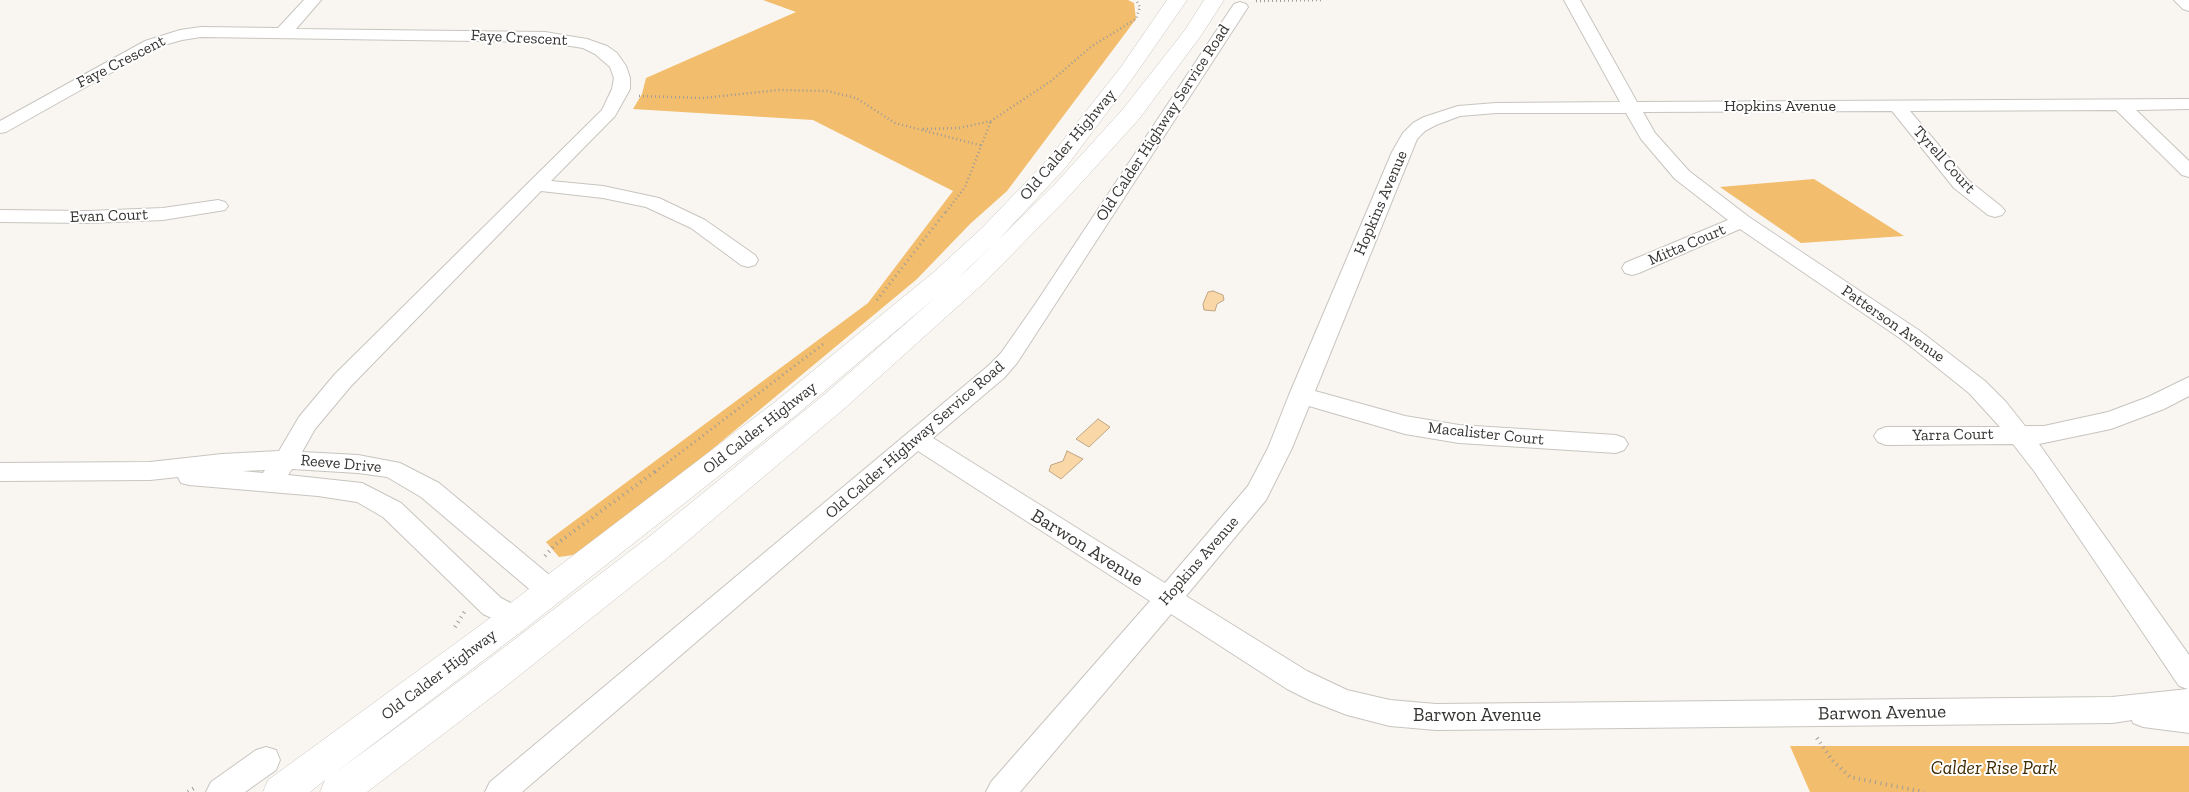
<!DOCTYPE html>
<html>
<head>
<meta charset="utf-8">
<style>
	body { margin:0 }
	canvas { display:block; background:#f9f5f0 }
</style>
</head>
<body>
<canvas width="2189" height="792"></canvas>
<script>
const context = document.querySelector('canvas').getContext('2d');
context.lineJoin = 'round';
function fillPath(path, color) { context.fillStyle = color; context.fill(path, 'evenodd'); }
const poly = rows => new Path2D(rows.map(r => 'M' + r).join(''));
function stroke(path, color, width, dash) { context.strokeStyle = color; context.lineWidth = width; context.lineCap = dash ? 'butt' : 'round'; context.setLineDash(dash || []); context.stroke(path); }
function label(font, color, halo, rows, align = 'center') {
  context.font = font + ' "Zilla Slab",serif'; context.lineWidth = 4; context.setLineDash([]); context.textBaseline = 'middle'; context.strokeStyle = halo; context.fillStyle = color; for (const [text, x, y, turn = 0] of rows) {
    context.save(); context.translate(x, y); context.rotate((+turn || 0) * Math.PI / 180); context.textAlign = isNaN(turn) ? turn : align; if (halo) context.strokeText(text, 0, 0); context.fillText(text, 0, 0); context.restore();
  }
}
const green = poly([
	[763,0,1128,0,1134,3,1136,19,1007,191,970,224,917,279,603,540,573,555,559,557,546,542,868,303,953,191,813,120,633,109,642,94,646,78,796,12],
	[1814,179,1904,236,1801,243,1720,187],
	[1790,746,2189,746,2189,792,1810,792]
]);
const water = poly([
	[1213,291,1223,295,1224,300,1217,304,1215,311,1204,310,1203,304,1208,292,1213,291],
	[1098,419,1110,427,1089,447,1076,439,1098,419],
	[1067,451,1083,459,1061,479,1049,471,1051,465,1063,461,1067,451]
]);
const pathFar2 = poly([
	[1256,1,1323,0],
	[639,96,703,98,779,90,827,91,856,98,895,123,983,146],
	[923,129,959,128,991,121,1051,81,1092,46,1136,19,1140,7,1136,0],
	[946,212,965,187,991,121]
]);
const pathFar1 = poly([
	[877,300,947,210],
	[655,472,826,342]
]);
const path = poly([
	[545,556,555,545,657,470],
	[455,627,465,611],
	[1817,738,1832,760,1850,777,1924,792],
	[188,792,196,787]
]);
const minor = poly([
	[304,0,321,0,296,29,545,32,587,39,607,46,617,53,626,66,630,78,630,89,615,116,551,181,603,186,659,198,705,220,755,255,758,260,755,265,748,267,741,265,691,228,646,207,603,198,541,191,351,386,315,429,302,452,358,455,400,463,439,483,559,583,563,591,559,599,550,602,541,599,421,497,387,477,358,473,292,469,288,475,362,483,401,503,501,598,524,610,528,618,524,626,515,629,483,614,383,517,357,502,318,496,189,485,181,483,178,477,150,480,0,481,0,463,150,462,222,454,279,451,299,417,335,374,602,110,612,89,614,78,610,67,595,54,583,48,545,42,201,37,182,40,157,47,6,132,0,133,0,121,145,41,180,30,201,27,278,28,304,0],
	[265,470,263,473,242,471,265,470],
	[1564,0,1580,0,1637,102,2189,99,2189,109,2136,110,2189,161,2189,177,2182,175,2116,110,1910,111,1968,180,2002,207,2005,211,2002,215,1995,217,1988,215,1954,188,1892,111,1643,112,1655,133,1689,171,1749,217,1920,331,1985,381,2006,402,2025,426,2044,426,2108,412,2148,397,2189,377,2189,396,2164,409,2111,429,2039,444,2189,655,2189,733,2143,727,2133,723,2132,720,2112,723,1436,730,1390,726,1347,715,1311,701,1287,689,1171,614,1020,792,986,792,991,782,1150,601,918,451,522,792,485,792,490,782,988,366,1001,353,1036,303,1234,4,1240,2,1246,4,1248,7,1017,363,1004,378,933,438,1165,583,1248,486,1268,448,1289,395,1392,152,1403,133,1413,123,1424,117,1458,106,1496,103,1620,102,1564,0],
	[1496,113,1626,113,1641,139,1675,179,1728,220,1625,263,1622,268,1625,273,1632,275,1639,273,1740,229,1904,341,1969,393,2000,427,1886,427,1878,430,1874,436,1878,442,1886,445,2013,444,2034,471,2179,686,2188,689,2112,697,1436,704,1390,700,1347,690,1307,671,1186,596,1266,500,1292,448,1309,406,1405,434,1459,443,1616,453,1624,450,1628,444,1624,438,1616,435,1459,425,1405,416,1315,391,1417,139,1425,131,1436,125,1460,116,1496,113],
	[2174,0,2189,0,2189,11,2183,9,2174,0],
	[218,200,225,202,228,206,225,210,163,220,88,223,0,222,0,210,88,211,163,208,218,200],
	[266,747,276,750,280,760,276,770,245,792,206,792,211,782,256,750,266,747]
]);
const primary = poly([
	[1167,0,1187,0,1135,75,1066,167,1000,238,1055,184,1123,109,1185,30,1204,0,1224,0,1200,37,1139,119,1071,194,986,281,845,408,672,554,501,690,367,792,320,792,325,780,310,792,263,792,268,780,504,608,775,402,934,272,982,228,1050,157,1121,67,1167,0],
	[997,241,968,269,958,278,997,241],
	[936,297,825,394,650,536,477,668,335,773,526,628,795,416,936,297]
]);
const streetNames = [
	["Faye Crescent",519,38,3],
	["Faye Crescent",121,62,-27],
	["Hopkins Avenue",1780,106],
	["Old Calder Highway Service Road",1163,123,-57],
	["Old Calder Highway",1068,145,-50],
	["Tyrell Court",1944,160,48],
	["Hopkins Avenue",1381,203,-67],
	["Evan Court",109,216,-2],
	["Mitta Court",1687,245,-23],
	["Patterson Avenue",1893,324,35],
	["Old Calder Highway",760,428,-38],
	["Macalister Court",1486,434,6],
	["Yarra Court",1953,435,-1],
	["Old Calder Highway Service Road",915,440,-41],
	["Reeve Drive",341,464,5],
	["Hopkins Avenue",1199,561,-49],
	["Old Calder Highway",439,675,-37]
];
const nearStreetnames = [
	["Barwon Avenue",1087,548,32],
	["Barwon Avenue",1882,713,-1],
	["Barwon Avenue",1477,716]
];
const nearParknames = [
	["Calder Rise Park",1994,769]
];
fillPath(green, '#f2bd6c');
fillPath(water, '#f9d7a6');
stroke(water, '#bfa684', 1);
stroke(minor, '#c8c5c0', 2);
stroke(primary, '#c8c5c0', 1);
stroke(pathFar2, '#9f9c99', 2.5, [1, 3]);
stroke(pathFar1, '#9f9c99', 3, [1, 4]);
stroke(path, '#9f9c99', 4, [1, 4.5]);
fillPath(minor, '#fff');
fillPath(primary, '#fff');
label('16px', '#373533', '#fff', streetNames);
label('19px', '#373533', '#fff', nearStreetnames);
label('italic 19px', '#402a02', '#fff', nearParknames);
</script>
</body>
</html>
